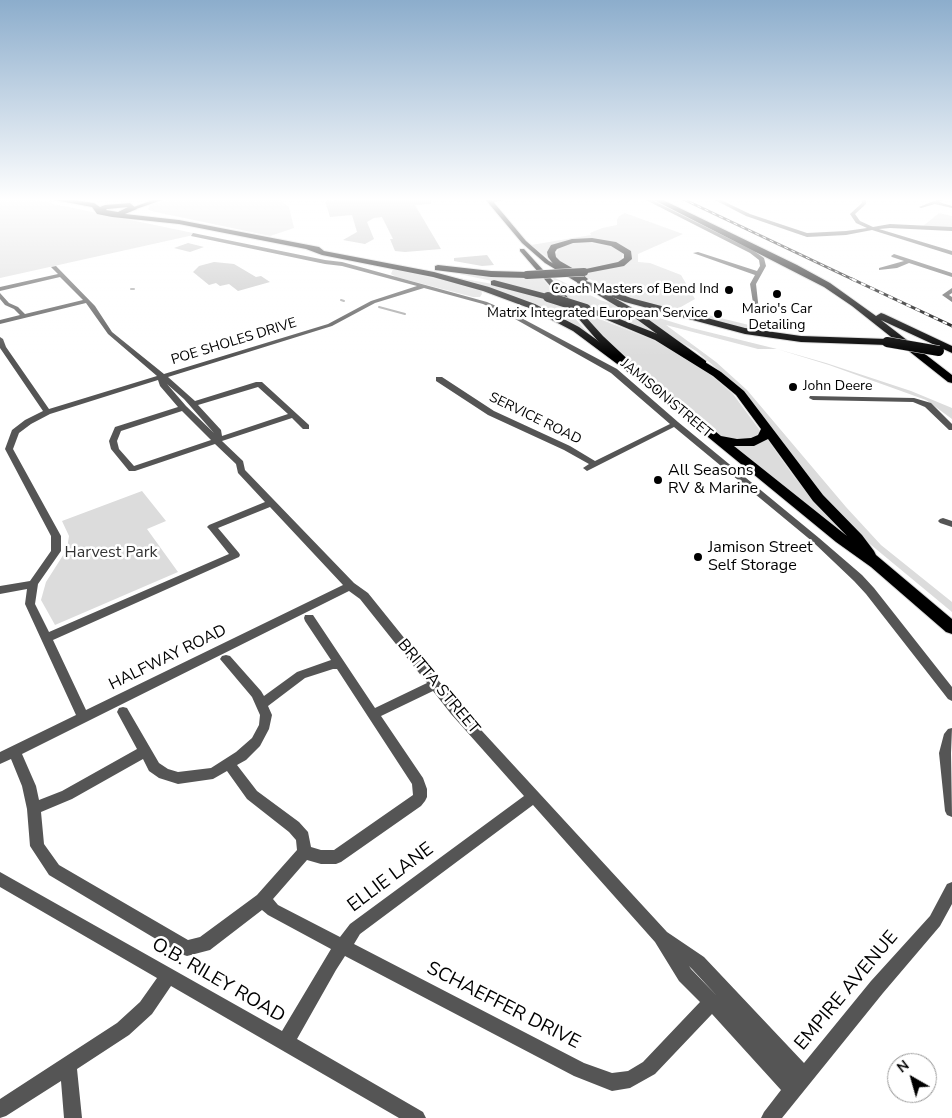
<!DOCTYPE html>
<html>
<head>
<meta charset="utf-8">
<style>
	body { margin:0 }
	#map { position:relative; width:952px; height:1118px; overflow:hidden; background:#fff; font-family:"Nunito Sans",sans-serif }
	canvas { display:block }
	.north { position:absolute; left:887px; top:1053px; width:50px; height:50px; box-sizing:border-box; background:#fff; border:1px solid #999; border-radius:50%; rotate:322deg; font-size:14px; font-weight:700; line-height:20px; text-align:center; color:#000 }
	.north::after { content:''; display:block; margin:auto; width:18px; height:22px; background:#000; clip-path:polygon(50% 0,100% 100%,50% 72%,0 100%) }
</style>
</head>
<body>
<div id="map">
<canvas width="952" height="1118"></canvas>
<div class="north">N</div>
</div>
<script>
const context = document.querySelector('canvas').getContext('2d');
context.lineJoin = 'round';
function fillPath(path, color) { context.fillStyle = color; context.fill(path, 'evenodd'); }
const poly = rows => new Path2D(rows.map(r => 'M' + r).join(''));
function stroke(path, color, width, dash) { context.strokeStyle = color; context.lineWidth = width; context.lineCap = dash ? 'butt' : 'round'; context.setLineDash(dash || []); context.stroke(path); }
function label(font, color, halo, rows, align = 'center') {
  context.font = font + ' "Nunito Sans",sans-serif'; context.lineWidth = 5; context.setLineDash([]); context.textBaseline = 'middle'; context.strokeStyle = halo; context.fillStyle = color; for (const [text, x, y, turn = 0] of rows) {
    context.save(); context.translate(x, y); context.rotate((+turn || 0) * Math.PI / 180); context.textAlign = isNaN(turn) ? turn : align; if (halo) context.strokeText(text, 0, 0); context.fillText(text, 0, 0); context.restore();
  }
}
const green = poly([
	[0,199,30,199,198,234,0,278],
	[170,199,279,199,289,207,294,228,270,236,151,211,148,209,150,205],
	[625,213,683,234,638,254,638,262,650,263,681,275,695,299,679,308,782,333,756,332,673,310,621,294,579,274,613,269,629,262,632,257,631,252,622,246,574,239,556,243,550,248,548,258,531,245,591,235,590,233,602,228,617,225,617,220,619,216],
	[939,213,952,216,952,228,923,226],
	[585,242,614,247,621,250,623,254,622,259,610,265,575,271,557,258,556,254,559,248,567,245],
	[393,269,468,286,481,290,482,294,480,297,473,297,396,277,391,274],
	[441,270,541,277,559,298,538,291],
	[551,276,600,300,692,328,777,349,826,363,911,391,952,408,952,419,926,400,829,365,777,349,758,349,666,325,716,362,747,390,846,507,881,545,952,602,952,612,853,530,819,490,741,391,722,373,696,351,674,338,672,339,573,304],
	[453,277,493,284,562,304,590,335,544,310,452,278],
	[579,311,651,339,685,357,706,371,733,394,759,429,760,434,755,438,747,442,721,437,630,363,604,339],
	[767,439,795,478,842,532,729,445,742,447,756,445],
	[142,491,166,521,147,529,178,572,55,625,41,600,46,582,67,549,69,536,62,521]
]);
const stream = poly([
	[131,289,134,289],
	[341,300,344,301],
	[379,307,405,314],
	[558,314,569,315]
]);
const building = poly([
	[349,199,431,199,431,204,415,205,441,249,405,252,395,251,390,239,393,239,382,217,374,218,367,222,374,239,365,244,343,240,357,232,352,215,330,217,325,201],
	[188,243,204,247,190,252,174,248],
	[487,255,494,265,482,266,454,261,454,258],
	[214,262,234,264,256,277,261,276,270,282,238,291,229,284,220,286,216,283,209,285,193,272,199,266]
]);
const minor = poly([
	[499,199,509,199,490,203,488,202,499,199],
	[644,199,650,199,754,251,764,258,766,266,756,284,759,311,751,315,748,313,754,309,750,284,755,275,693,253,698,252,757,271,760,266,759,260,750,253,644,199],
	[713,199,719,199,750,214,807,233,846,231,867,228,856,223,850,214,862,203,862,199,866,199,866,204,855,214,860,221,873,227,890,224,952,227,952,231,890,228,879,229,952,251,952,255,872,230,846,235,807,237,746,216,713,199],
	[939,199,945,199,939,202,952,206,952,208,935,204,921,208,919,207,939,199],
	[193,233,325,260,342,262,487,302,512,313,617,369,678,422,819,538,862,575,874,588,952,687,952,701,948,699,866,594,854,581,813,542,674,427,587,471,583,468,589,464,564,450,488,415,436,381,436,377,442,377,494,411,570,446,595,461,670,424,611,373,508,315,483,304,424,288,375,303,332,326,168,377,195,401,256,382,262,382,309,425,309,429,303,429,292,418,222,441,243,461,245,470,354,583,368,593,459,706,667,932,704,957,804,1063,871,981,930,916,947,884,952,882,952,904,940,926,883,993,782,1118,761,1118,764,1112,781,1090,712,1014,655,1074,630,1088,612,1091,574,1076,345,956,336,970,297,1039,423,1112,426,1118,399,1118,171,986,152,1014,129,1035,77,1069,82,1118,64,1118,61,1081,6,1116,0,1118,0,1099,117,1023,140,1002,157,978,0,887,0,872,282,1031,331,949,268,915,262,910,210,950,187,956,181,954,49,875,30,846,27,809,22,786,11,759,0,764,0,752,76,715,25,604,27,589,0,594,0,586,30,581,51,551,51,536,5,449,12,430,25,420,43,411,0,348,0,337,3,339,6,347,49,409,157,376,108,334,86,303,0,324,0,320,20,315,14,309,5,305,0,299,0,293,9,303,18,307,25,314,83,300,60,277,0,291,0,287,58,274,51,267,56,266,95,306,112,332,164,374,328,324,371,301,417,286,342,266,325,264,191,236,193,233],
	[158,380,160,386,178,407,115,427,109,441,111,449,129,471,135,471,215,444,236,464,238,473,265,502,209,525,207,527,209,529,229,554,49,632,35,604,38,584,61,551,61,536,13,449,19,433,31,424,50,414,158,380],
	[167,384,184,399,214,433,186,406,167,384],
	[258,387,288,414,222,436,221,430,198,405,258,387],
	[182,411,211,440,134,466,119,449,117,441,121,431,182,411],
	[270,507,343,585,86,710,53,640,239,557,240,555,239,553,218,528,270,507],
	[349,591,360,599,427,683,375,708,313,615,305,615,304,618,305,621,331,660,297,672,264,696,261,691,230,656,226,655,222,656,220,659,252,697,260,715,259,725,252,738,236,752,211,768,178,772,168,769,159,763,127,708,123,707,119,708,117,712,137,749,62,791,39,800,36,786,22,754,349,591],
	[333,669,337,669,412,784,413,795,334,850,321,850,311,847,308,832,299,822,257,791,237,765,246,760,260,746,269,729,272,715,268,706,305,678,333,669],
	[433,691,451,714,524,796,350,924,340,937,278,905,273,899,307,860,321,864,336,864,341,862,421,806,425,801,427,797,427,789,423,778,381,716,433,691],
	[143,759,149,771,159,778,178,784,213,779,227,771,247,799,289,832,296,840,297,850,257,895,200,937,188,940,59,865,44,844,41,812,72,799,143,759],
	[533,805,655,942,679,981,700,1002,643,1062,628,1071,612,1073,584,1063,354,944,360,934,533,805],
	[689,966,692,969,717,996,691,969,689,966],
	[894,254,952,273,952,277,909,263,897,268,879,270,879,268,904,261,892,257,891,256,894,254],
	[952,288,952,293,949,295,952,297,952,302,942,295,952,288],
	[810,396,914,398,931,403,952,424,952,430,949,430,925,407,913,402,813,400,809,398,810,396],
	[943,518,952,521,952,527,940,523,938,521,940,519,943,518],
	[952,728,951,753,952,817,947,815,945,811,939,753,944,734,948,729,952,728]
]);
const major = poly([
	[156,199,165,199,136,209,131,208,156,199],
	[485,199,491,199,526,241,549,261,634,309,706,361,706,365,700,365,628,313,545,263,522,243,485,199],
	[520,249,524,249,603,336,636,367,636,371,630,371,597,340,520,251,520,249]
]);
const highway = poly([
	[49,199,67,199,94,203,100,207,105,205,130,203,137,209,125,214,179,220,319,247,324,251,434,272,489,287,535,304,579,327,644,374,721,436,737,439,751,438,758,435,761,429,736,395,713,376,655,340,581,309,586,306,589,307,663,336,721,372,744,391,823,495,862,535,874,551,876,555,952,619,952,634,946,632,871,567,836,542,636,378,573,331,529,308,483,291,433,277,322,255,306,249,179,224,112,217,97,214,92,207,49,199],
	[128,207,118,212,106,210,107,209,128,207],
	[768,439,813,501,847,536,734,446,754,446,768,439],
	[652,199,661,199,797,265,830,283,876,316,881,313,884,314,952,346,952,353,881,320,952,375,952,383,948,382,852,306,824,287,652,199],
	[592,238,616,242,631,251,632,259,624,266,582,274,588,279,586,281,631,298,745,328,801,336,887,339,892,342,887,345,801,342,745,334,625,302,578,284,577,282,579,280,554,265,548,257,547,252,551,245,572,239,592,238],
	[592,242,611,246,624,254,624,258,618,262,581,270,581,273,560,261,556,257,555,252,557,249,573,243,592,242],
	[438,265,491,271,527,272,531,275,527,278,491,277,435,270,435,266,438,265],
	[494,280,551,295,553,297,548,300,491,285,491,281,494,280]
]);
const railFar1 = poly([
	[683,199,854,280]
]);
const rail = poly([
	[852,279,952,326]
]);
const highwayBridgeFar1 = poly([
	[527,275,584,272]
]);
const highwayBridge = poly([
	[548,297,586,309],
	[887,342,939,351]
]);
const markers = [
	[729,290,5,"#000"],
	[777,294,5,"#000"],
	[718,314,5,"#000"],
	[793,387,5,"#000"],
	[658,480,5,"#000"],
	[698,557,5,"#000"]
];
const farPoinames = [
	["Coach Masters of Bend Ind",719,290],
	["Mario's Car",777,310,"center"],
	["Detailing",777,326,"center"],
	["Matrix Integrated European Service",708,314],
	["John Deere",803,387,"left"]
];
const farStreetnames = [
	["POE SHOLES DRIVE",234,342,-17],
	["JAMISON STREET",666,399,40],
	["SERVICE ROAD",535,419,26]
];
const poiNames = [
	["All Seasons",668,471],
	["RV & Marine",668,489],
	["Jamison Street",708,548],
	["Self Storage",708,566]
];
const parkNames = [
	["Harvest Park",111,553]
];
const streetNames = [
	["HALFWAY ROAD",168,658,-26],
	["BRITTA STREET",438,687,50]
];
const nearStreetnames = [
	["ELLIE LANE",391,878,-37],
	["O.B. RILEY ROAD",218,981,30],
	["EMPIRE AVENUE",847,991,-50],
	["SCHAEFFER DRIVE",503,1006,27]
];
fillPath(green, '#dcdcdc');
stroke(stream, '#a3a3a3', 2);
fillPath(building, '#c4c4c4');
stroke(major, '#dbdbdb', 2);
stroke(highway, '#dbdbdb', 2);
fillPath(minor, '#555');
fillPath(major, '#000');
fillPath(highway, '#000');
stroke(railFar1, '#000', 2.5);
stroke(rail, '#000', 3);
stroke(railFar1, '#fff', 1, [4]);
stroke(rail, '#fff', 2, [5]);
stroke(highwayBridgeFar1, '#dbdbdb', 9, []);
stroke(highwayBridge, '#dbdbdb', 11, []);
stroke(highwayBridgeFar1, '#000', 8);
stroke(highwayBridge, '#000', 10);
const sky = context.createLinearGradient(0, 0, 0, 356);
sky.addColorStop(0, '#8cadcc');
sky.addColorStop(0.56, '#fff');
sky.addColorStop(1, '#ffffff00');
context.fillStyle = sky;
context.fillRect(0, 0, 952, 356);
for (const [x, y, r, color] of markers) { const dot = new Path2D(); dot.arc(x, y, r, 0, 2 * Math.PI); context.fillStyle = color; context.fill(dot); stroke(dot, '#fff', 2); }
label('14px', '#000', '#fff', farPoinames, 'right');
label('14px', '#000', '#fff', farStreetnames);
label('16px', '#000', '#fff', poiNames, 'left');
label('16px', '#333', '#fff', parkNames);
label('16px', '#000', '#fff', streetNames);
label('19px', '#000', '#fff', nearStreetnames);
</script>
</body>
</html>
